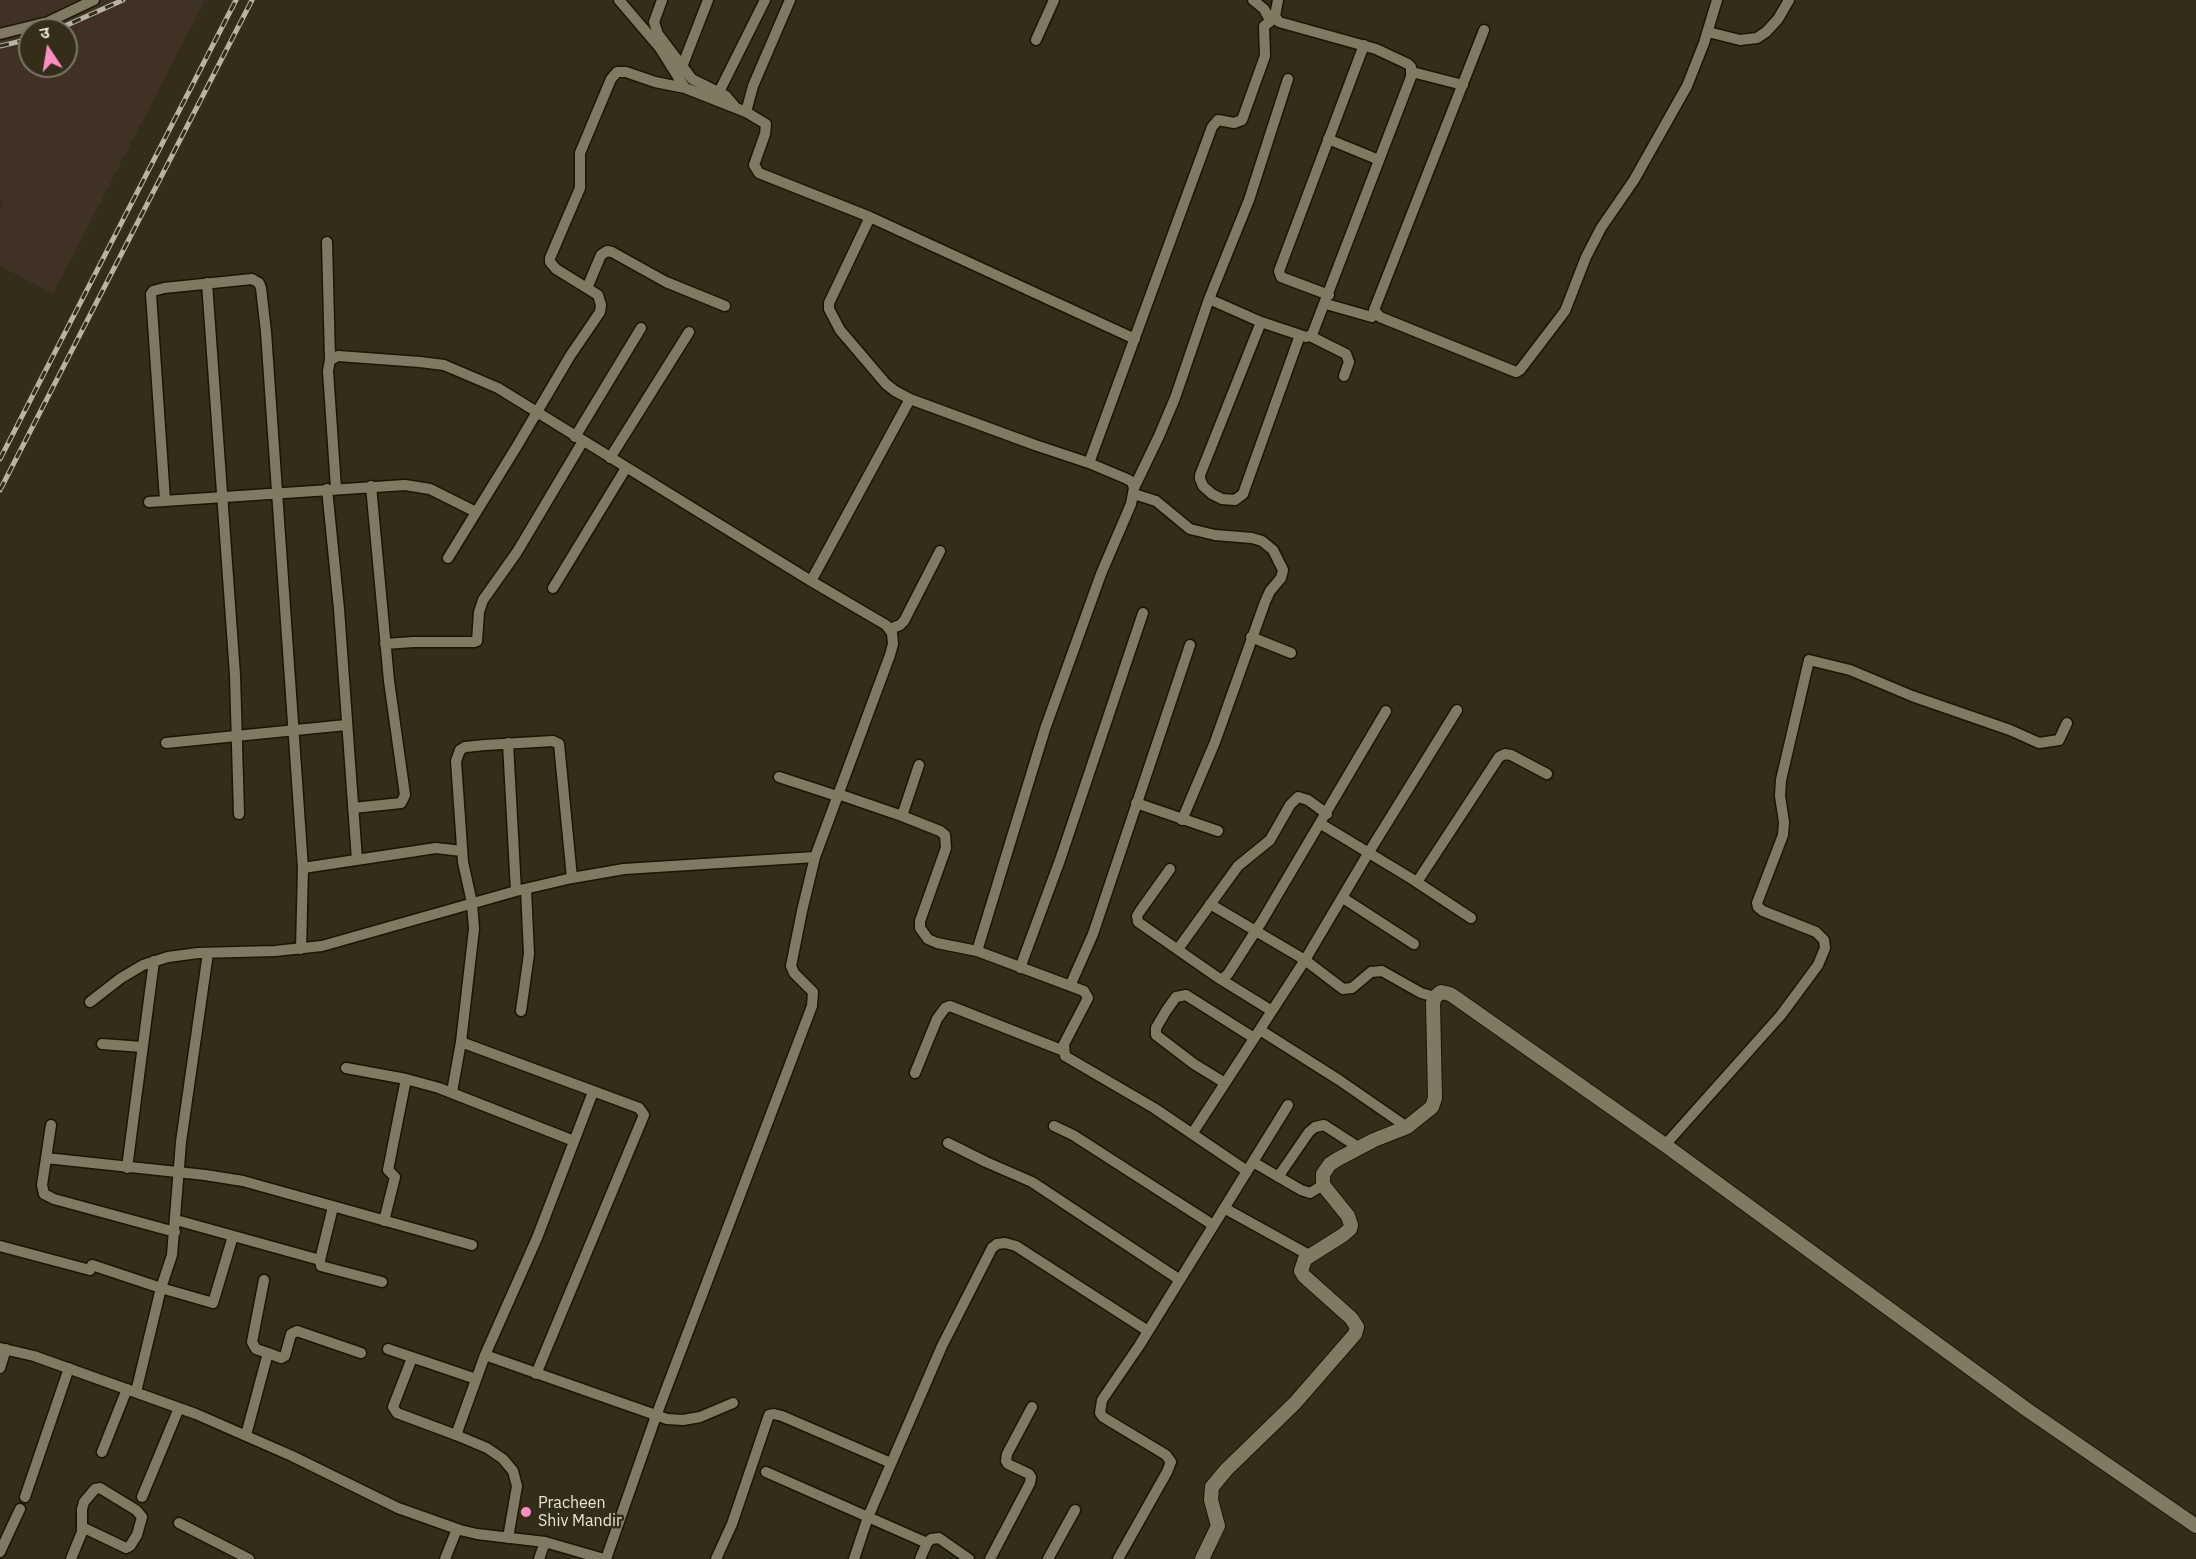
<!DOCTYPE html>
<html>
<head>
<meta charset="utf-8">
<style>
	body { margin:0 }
	#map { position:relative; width:2196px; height:1559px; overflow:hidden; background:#332d1a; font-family:"IBM Plex Sans","Noto Sans Devanagari",sans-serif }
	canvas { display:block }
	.north { position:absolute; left:18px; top:18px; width:60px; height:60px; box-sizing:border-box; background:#332d1a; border:2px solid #7b7666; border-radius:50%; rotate:348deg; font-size:16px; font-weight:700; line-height:24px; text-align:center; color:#e8e4d8 }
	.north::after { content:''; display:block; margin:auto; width:21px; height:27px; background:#fd8ec0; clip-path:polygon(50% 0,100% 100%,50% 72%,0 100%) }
</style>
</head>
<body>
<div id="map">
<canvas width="2196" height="1559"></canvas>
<div class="north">उ</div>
</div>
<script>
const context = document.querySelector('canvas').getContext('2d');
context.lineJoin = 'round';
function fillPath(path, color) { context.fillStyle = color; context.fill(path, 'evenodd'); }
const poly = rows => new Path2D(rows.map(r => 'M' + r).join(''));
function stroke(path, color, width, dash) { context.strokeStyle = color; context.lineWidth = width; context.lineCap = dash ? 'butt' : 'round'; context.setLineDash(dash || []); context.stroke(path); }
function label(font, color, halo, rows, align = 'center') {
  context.font = font + ' "IBM Plex Sans",sans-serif'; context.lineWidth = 5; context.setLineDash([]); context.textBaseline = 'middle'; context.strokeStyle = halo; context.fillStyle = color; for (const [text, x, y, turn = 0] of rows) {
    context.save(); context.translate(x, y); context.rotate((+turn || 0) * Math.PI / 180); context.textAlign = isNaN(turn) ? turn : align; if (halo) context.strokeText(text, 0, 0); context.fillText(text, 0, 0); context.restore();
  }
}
const industrial = poly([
	[0,0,205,0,53,294,0,266,0,212,4,203,0,201],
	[30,30,66,30,66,66,30,66]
]);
const minor = poly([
	[619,0,660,48,685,88,746,112,766,124,765,134,754,165,759,173,870,217,1135,339],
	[662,0,654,22,658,34,692,79,726,96,736,108],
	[1253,0,1264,9,1270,20],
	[1484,30,1374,310,1380,317,1516,372,1520,370,1565,311,1586,257,1601,228,1634,180,1687,86,1704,43,1717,0],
	[1708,32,1740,40,1757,38,1766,32,1778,19,1789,0],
	[0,34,48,22,94,0],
	[1036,40,1054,0],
	[682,67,708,0],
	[1412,72,1463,85],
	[719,92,765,0],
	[746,112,753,86,790,0],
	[1328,139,1379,160],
	[870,217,829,303,829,309,840,330,886,384,895,391,910,399,1035,445,1089,463,1127,479,1132,482,1134,488,1131,504,1101,574,1045,729,977,951],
	[327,242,330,360],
	[207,283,235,675,239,814],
	[587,288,601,255,607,251,612,252,666,282,725,306],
	[1329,295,1281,277,1279,271,1364,45],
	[1209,299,1261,322,1306,337,1312,335,1411,77,1411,67,1408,64,1376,49,1279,22,1275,16,1278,0],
	[1326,304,1372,317],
	[1261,322,1200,475,1200,479,1203,486,1212,494,1222,499,1235,500,1243,494,1300,335],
	[1310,336,1346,354,1349,362,1344,376],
	[575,437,641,328],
	[610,458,689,332],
	[1089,463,1212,127,1218,120,1234,123,1242,120,1265,56,1264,26,1275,18],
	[336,488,328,371,330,360,338,356,420,362,444,365,498,388,811,581,886,625,892,633,893,644,890,655,815,857,802,911,791,966,794,973,813,992,812,1006,656,1416,606,1559],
	[1134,488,1159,436,1175,398,1209,299,1249,200,1288,79],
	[327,489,339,609,357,860],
	[1134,494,1156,501,1190,529,1215,535,1252,538,1262,541,1273,550,1283,570,1281,578,1270,591,1265,602,1215,742,1182,820],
	[165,500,151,294,153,291,164,288,252,279,259,283,261,288,266,332,303,868,301,949],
	[149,502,405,485,430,489,476,512],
	[448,558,517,446,570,356,600,312,601,305,598,295,556,269,550,262,550,258,580,188,580,153,611,79,617,72,626,72,655,82,685,88],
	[811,581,910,399],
	[553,588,626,468],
	[890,629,900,625,904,621,940,551],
	[1251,637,1291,653],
	[385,644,413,642,474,642,477,641,479,612,483,600,517,552,583,441],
	[166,743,346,725],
	[508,743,516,891],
	[779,777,837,796],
	[838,794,902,816,940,831,945,835,946,848,920,921,920,928,928,939,937,943,977,951,1084,991,1088,998,1064,1044,1065,1056,1154,1108,1247,1171],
	[1136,803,1218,831],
	[353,808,401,803,405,795,389,681,371,486],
	[902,816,919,765],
	[1321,824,1412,879,1471,918],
	[303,868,436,848,462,851],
	[1170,869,1140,911,1137,916,1138,922,1217,977,1272,1011],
	[1417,882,1499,757,1505,754,1511,755,1547,774],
	[1343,898,1414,944],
	[1210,904,1305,960,1343,989,1352,988,1371,972,1382,971,1421,993,1435,997],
	[1178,949,1238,866,1270,840,1290,805,1298,797,1308,800,1327,814],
	[1020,968,1060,860,1143,613],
	[1222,979,1228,974,1262,921,1386,711],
	[1070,986,1093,934,1190,645],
	[90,1002,121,978,143,965,168,957,198,953,275,951,322,946,516,891,572,878,624,869,815,857],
	[521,1011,529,954,526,889],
	[1260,1030,1339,1080,1407,1127],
	[461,1042,639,1108,644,1115,536,1374],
	[102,1044,142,1047],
	[346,1068,406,1079,439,1088,574,1141],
	[915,1073,937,1019,945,1008,950,1006,1064,1051],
	[1225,1083,1194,1064,1156,1035,1156,1028,1166,1011,1176,997,1186,995,1254,1038],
	[452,1092,461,1042,474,929,472,903,463,862,456,761,460,750,465,747,485,745,553,741,559,744,572,878],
	[51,1125,42,1185,44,1194,54,1199,175,1232],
	[1054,1126,1073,1135,1213,1225],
	[1192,1134,1305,960,1369,852,1457,710],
	[948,1143,986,1162,1032,1182,1180,1280],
	[1665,1145,1781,1015,1818,965,1825,948,1824,940,1816,932,1763,911,1758,907,1757,903,1783,835,1784,822,1780,796,1781,780,1809,660,1850,670,1912,696,2010,730,2039,743,2059,740,2067,723],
	[46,1158,205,1175,243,1181,472,1245],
	[1253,1162,1301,1190,1310,1193,1323,1185],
	[127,1168,154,961],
	[1278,1177,1309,1132,1315,1127,1324,1125,1358,1147],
	[333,1207,320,1260,321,1266,382,1282],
	[1224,1208,1309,1255],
	[176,1220,320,1260],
	[384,1221,395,1177,388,1170,406,1079],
	[0,1246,90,1270],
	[92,1265,161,1288,213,1303,233,1236],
	[0,1348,34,1356,196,1414,292,1456,398,1508,460,1530,477,1534,545,1542,604,1559],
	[388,1349,476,1379],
	[268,1353,281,1358,285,1356,291,1334,297,1331,361,1353],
	[485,1355,667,1419,683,1420,700,1417,733,1403],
	[412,1358,393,1407,397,1413,456,1435],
	[0,1368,6,1349],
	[136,1392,161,1288,172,1255,181,1142,208,953],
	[246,1435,268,1353,256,1349,252,1342,264,1280],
	[102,1452,127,1389],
	[766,1472,927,1543],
	[25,1497,69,1368],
	[142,1497,179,1408],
	[179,1523,249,1559],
	[508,1538,517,1486,513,1471,503,1459,487,1448,456,1435,485,1355,537,1238,593,1092],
	[0,1552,20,1509],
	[71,1559,82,1532,82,1509,84,1502,95,1489,100,1488,136,1510,142,1517,137,1535,130,1546,126,1548,82,1527],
	[445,1559,457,1529],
	[539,1559,545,1542],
	[716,1559,732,1524,769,1415,774,1414,782,1416,891,1463],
	[854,1559,868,1517,942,1346,992,1248,997,1244,1005,1243,1016,1246,1148,1331],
	[920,1559,927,1543,931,1539,939,1538,969,1559],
	[990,1559,1030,1483,1031,1477,1029,1474,1008,1464,1006,1461,1007,1454,1032,1407],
	[1048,1559,1075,1510],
	[1118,1559,1167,1472,1171,1462,1166,1455,1103,1417,1100,1413,1102,1400,1139,1346,1288,1105]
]);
const tertiary = poly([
	[1202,1559,1218,1526,1211,1500,1212,1487,1226,1470,1295,1403,1355,1334,1357,1327,1351,1318,1304,1276,1301,1271,1305,1259,1343,1235,1350,1229,1351,1225,1348,1216,1323,1185,1323,1174,1330,1164,1338,1159,1374,1140,1407,1127,1432,1107,1435,1098,1433,1003,1435,997,1441,992,1450,994,1456,998,1665,1145,2026,1409,2196,1526]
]);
const rail = poly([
	[56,30,123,0],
	[0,46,30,39],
	[0,459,236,0],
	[0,490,252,0]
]);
const markers = [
	[526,1512,6,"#fd8ec0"]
];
const poiNames = [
	["Pracheen",538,1503],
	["Shiv Mandir",538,1521]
];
fillPath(industrial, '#3f3224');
stroke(minor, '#1b1504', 13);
stroke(tertiary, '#1b1504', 16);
stroke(minor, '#807963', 10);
stroke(tertiary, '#807963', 14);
stroke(rail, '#b7b3a5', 5);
stroke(rail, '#332d1a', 3, [9]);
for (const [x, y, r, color] of markers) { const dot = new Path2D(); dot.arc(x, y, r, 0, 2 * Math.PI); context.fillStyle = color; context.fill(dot); stroke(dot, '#332d1a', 2); }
label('16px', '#e8e4d8', '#332d1a', poiNames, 'left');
</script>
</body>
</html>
